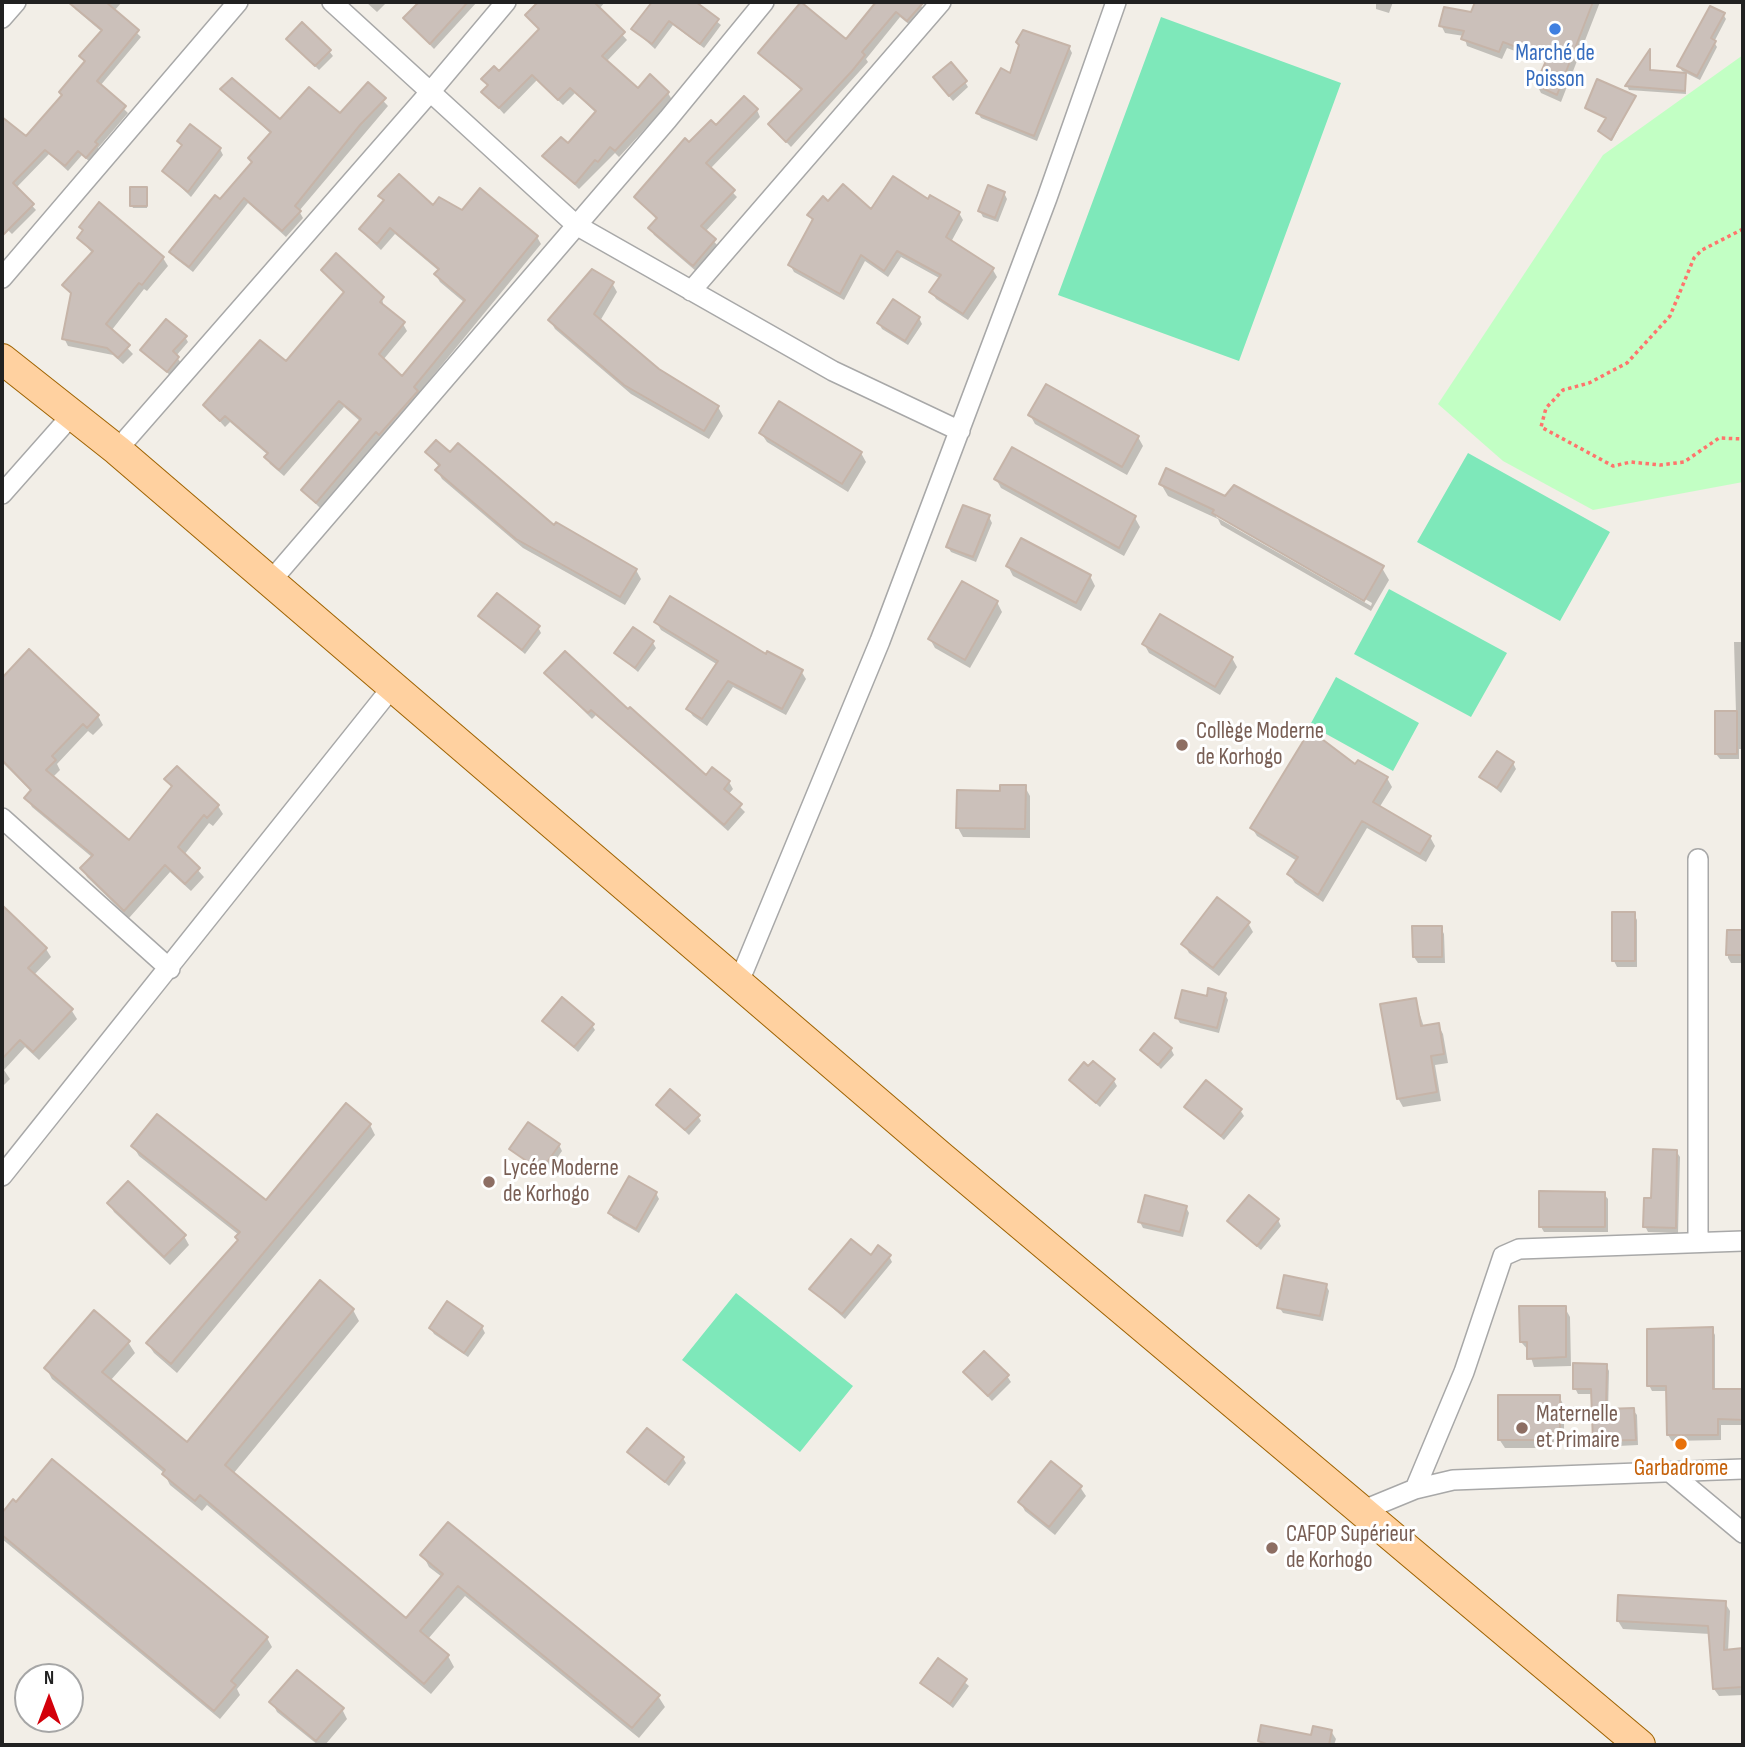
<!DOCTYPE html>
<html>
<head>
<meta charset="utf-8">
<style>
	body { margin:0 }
	#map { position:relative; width:1745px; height:1747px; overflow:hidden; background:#f2eee7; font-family:"Sofia Sans Condensed",sans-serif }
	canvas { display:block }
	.frame { position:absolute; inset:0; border:4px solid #212121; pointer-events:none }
	.north { position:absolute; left:14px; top:1663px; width:70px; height:70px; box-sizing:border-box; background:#fff; border:2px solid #a6a6a6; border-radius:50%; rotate:0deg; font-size:19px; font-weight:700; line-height:28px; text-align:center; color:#212121 }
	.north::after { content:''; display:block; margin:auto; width:24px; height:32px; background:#d3000a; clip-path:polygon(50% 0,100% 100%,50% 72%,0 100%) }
</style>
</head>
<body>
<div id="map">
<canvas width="1745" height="1747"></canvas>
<div class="frame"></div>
<div class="north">N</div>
</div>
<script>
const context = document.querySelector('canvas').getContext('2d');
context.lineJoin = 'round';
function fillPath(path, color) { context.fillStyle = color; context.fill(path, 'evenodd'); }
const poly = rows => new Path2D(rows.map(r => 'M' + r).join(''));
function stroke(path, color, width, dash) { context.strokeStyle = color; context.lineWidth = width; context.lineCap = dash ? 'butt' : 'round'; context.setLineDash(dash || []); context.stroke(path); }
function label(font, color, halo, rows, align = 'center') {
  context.font = font + ' "Sofia Sans Condensed",sans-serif'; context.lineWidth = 6; context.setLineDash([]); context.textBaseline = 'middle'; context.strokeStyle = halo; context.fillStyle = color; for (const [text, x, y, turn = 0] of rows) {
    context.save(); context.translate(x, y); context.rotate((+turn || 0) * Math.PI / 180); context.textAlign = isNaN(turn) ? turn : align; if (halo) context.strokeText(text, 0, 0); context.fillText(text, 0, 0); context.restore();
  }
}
const park = poly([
	[1743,55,1743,482,1593,510,1503,461,1438,404,1603,155]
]);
const pitch = poly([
	[1161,17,1341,83,1239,361,1058,295],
	[1468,453,1610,532,1560,621,1417,542],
	[1389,589,1507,653,1471,717,1354,654],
	[1336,677,1419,723,1393,771,1310,725],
	[736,1293,853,1386,800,1452,682,1360]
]);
const shadow = poly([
	[73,2,122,2,114,11,141,37,100,86,128,113,98,148,100,151,90,162,82,155,68,171,49,154,16,188,36,210,12,234,2,224,2,120,27,138,63,96,84,62,81,56,102,32,75,9],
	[366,2,387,2,377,12],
	[441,2,477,2,434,49,405,19,426,17],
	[540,2,558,2,561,5,563,2,605,2,599,9,627,40,606,62,638,90,668,93,672,100,619,157,615,153,579,189,544,156,569,145,596,113,575,93,563,105,537,80,504,114,484,92,488,87,483,79,499,74,540,31,527,15],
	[654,2,693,2,721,25,704,48,673,25,655,49,633,29],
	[879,2,918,2,925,11,911,26,900,17,866,59,868,62,791,147,770,125,802,91,760,53,847,41],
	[1376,2,1393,2,1389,13,1376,9],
	[1477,2,1600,2,1561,102,1541,93,1537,85,1547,63,1507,48,1502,59,1467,46,1464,36,1445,33,1441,25,1472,14],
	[1723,14,1726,19,1714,42,1717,47,1700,80,1682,71,1679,66],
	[288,39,329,51,333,56,319,70],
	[1069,47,1072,53,1037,141,981,118,978,113,1011,76],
	[1649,52,1651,72,1685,75,1686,94,1629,90,1627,86],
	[965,82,968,87,953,101,938,83],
	[368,85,388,106,299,211,303,218,286,237,248,203,193,272,175,258,172,252,253,164,250,159,271,134,223,89,280,122,340,116],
	[1635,97,1612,141,1601,133,1608,119,1587,108],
	[757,110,760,117,710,169,737,197,705,232,719,247,697,272,654,235,650,228,657,220,637,197,690,144],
	[179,141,220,149,223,155,191,197,164,171,183,147],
	[147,191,147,208,133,208,132,206],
	[1004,193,1007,199,998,222,983,217,980,211],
	[381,196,462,212,537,237,541,244,418,394,421,399,384,441,381,437,321,509,303,491,361,422,344,407,284,476,270,464,266,457,268,455,230,422,225,427,205,405,286,364,345,294,324,270,382,298,384,308,403,324,407,331,383,360,403,379,465,303,440,282,436,275,439,271,395,234,381,250,366,236,361,229,384,202],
	[928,202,959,213,963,220,951,242,993,270,997,277,968,320,936,299,932,292,941,279,901,257,888,277,865,261,844,300,794,272,790,265,813,222,809,215,828,203,872,211],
	[99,205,163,258,168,266,147,291,144,289,111,331,133,354,123,364,113,355,68,346,64,338,72,296,65,285,93,254,79,238,84,232,81,227],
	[612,283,617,292,600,321,658,371,718,407,723,416,709,439,631,394,555,329,550,320],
	[919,318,922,324,908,345,882,329,879,323],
	[185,337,188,342,176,356,181,363,171,376,142,350],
	[1030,415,1138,437,1143,446,1127,475,1035,424],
	[761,433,861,453,866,462,848,492,767,442],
	[1012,449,1135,518,1140,527,1124,556,1001,488,996,479],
	[428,453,554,528,636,570,641,579,625,605,523,548,442,479,437,470,439,467],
	[1161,484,1382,568,1389,580,1371,611,1221,525,1218,519,1168,496],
	[1216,513,1372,603,1371,606,1216,517],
	[989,517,992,523,976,562,951,552,948,547],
	[1008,566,1090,576,1095,586,1081,611,1013,576],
	[997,602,1002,612,970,668,935,648,930,639],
	[481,617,538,627,541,633,525,654],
	[656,622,766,657,801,671,806,679,786,715,733,687,707,726,693,716,688,709,718,665,661,630],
	[1734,642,1743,642,1743,749,1739,749,1739,759,1720,759,1716,754,1736,713],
	[653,643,656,648,638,672,616,653],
	[1144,644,1232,658,1237,667,1220,695,1149,653],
	[546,673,628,712,706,777,729,782,733,789,728,795,745,812,728,831,596,715,592,719],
	[10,680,98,716,103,725,93,735,88,731,57,764,60,770,52,778,129,842,172,789,167,780,218,806,223,814,213,826,209,823,184,855,204,877,191,891,170,872,129,918,87,877,82,868,93,858,32,807,27,798,32,792,2,762,2,688],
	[1513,763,1516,769,1501,793,1481,777],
	[1356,766,1387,778,1392,787,1379,808,1430,837,1435,846,1426,862,1367,828,1323,902,1295,883,1289,874,1297,861,1257,836,1252,828],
	[1025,787,1030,796,1030,838,963,837,958,828,1002,793],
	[2,908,46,949,51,957,34,975,72,1011,77,1019,39,1060,25,1047,4,1070,10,1079,2,1087],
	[1634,914,1637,920,1637,967,1617,967,1614,961],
	[1248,923,1253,932,1219,976,1189,953,1184,944],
	[1441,928,1444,934,1445,963,1418,963,1414,957],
	[1728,932,1743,932,1743,963,1731,963,1728,958],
	[1225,994,1228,1000,1219,1033,1180,1023,1177,1018,1208,998],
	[1415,1000,1424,1027,1438,1025,1443,1034,1448,1063,1435,1065,1441,1101,1403,1107,1398,1098],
	[544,1021,592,1025,595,1030,578,1052],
	[1171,1049,1174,1055,1161,1069,1142,1050],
	[1071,1081,1114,1081,1117,1086,1100,1107],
	[658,1105,698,1116,701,1121,689,1135],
	[1186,1107,1240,1110,1244,1116,1224,1140],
	[370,1125,375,1135,177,1373,154,1353,148,1344,240,1241,239,1235,139,1156,133,1146,266,1203],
	[559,1145,562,1151,545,1175,511,1149],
	[1676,1151,1680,1157,1678,1233,1648,1232,1645,1226,1653,1200],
	[656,1193,659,1199,639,1233,613,1218,610,1213],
	[1604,1194,1608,1199,1608,1232,1544,1232,1541,1227],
	[109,1203,184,1236,189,1245,170,1265,114,1212],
	[1186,1207,1189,1213,1183,1237,1143,1228,1140,1222],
	[1278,1220,1281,1226,1261,1250,1229,1221],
	[889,1256,892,1262,845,1319,811,1289,871,1257],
	[320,1283,353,1310,359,1321,233,1474,406,1621,442,1577,429,1567,423,1555,658,1696,665,1707,639,1738,465,1596,428,1639,448,1656,454,1667,431,1694,207,1505,202,1511,170,1485,164,1473,52,1379,46,1368,128,1342,135,1353,110,1381,188,1445],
	[1326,1285,1329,1291,1323,1321,1283,1313,1279,1307],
	[1565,1308,1570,1317,1571,1366,1534,1367,1529,1351,1521,1342],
	[482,1327,485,1333,468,1357,434,1334,431,1329],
	[1712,1329,1715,1335,1715,1391,1743,1391,1743,1425,1721,1425,1721,1440,1672,1441,1668,1435,1668,1391,1652,1391,1649,1385],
	[1606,1365,1609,1371,1608,1411,1633,1410,1637,1415,1638,1445,1598,1447,1595,1441,1593,1394,1578,1394,1575,1388],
	[965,1373,1007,1376,1011,1382,992,1401],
	[1559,1396,1564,1406,1564,1442,1551,1442,1551,1448,1505,1448,1499,1439],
	[630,1453,683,1458,686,1463,669,1486],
	[52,1461,267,1638,272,1647,237,1689,240,1695,220,1719,2,1539,2,1517],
	[1080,1487,1086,1496,1055,1535,1025,1511,1020,1502],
	[1725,1603,1730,1611,1728,1651,1743,1650,1743,1695,1719,1696,1714,1689,1710,1634,1623,1629,1618,1621],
	[939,1661,969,1686,953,1708,922,1683],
	[272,1702,342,1709,347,1719,325,1745,318,1745,277,1712],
	[1331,1731,1336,1739,1334,1745,1263,1745,1260,1740,1312,1737]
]);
const building = poly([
	[68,2,106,2,139,30,97,81,126,106,95,142,98,144,86,158,78,151,65,166,45,150,13,183,34,204,2,236,2,117,26,136,62,95,59,92,85,61,79,56,102,30,68,2],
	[419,2,468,2,430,44,403,18,419,2],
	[538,2,594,2,625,32,602,56,638,88,650,74,669,92,615,151,610,147,598,162,595,160,575,184,542,156,561,137,568,143,596,111,570,88,558,100,532,75,499,108,481,92,488,85,481,79,494,66,499,71,539,29,525,15,538,2],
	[652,2,696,2,719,19,700,44,669,21,652,44,631,29,652,2],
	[801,2,846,39,876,2,924,2,907,21,896,12,862,52,865,55,852,71,786,142,768,124,802,89,758,53,801,2],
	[1475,2,1593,2,1557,95,1535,85,1547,59,1503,42,1499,52,1461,39,1464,31,1439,26,1444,7,1471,12,1475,2],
	[1710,6,1725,13,1711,38,1716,41,1697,76,1677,66,1710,6],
	[302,22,331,50,315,66,286,39,302,22],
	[1023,30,1070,46,1034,136,976,113,1001,68,1010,73,1019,45,1016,42,1023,30],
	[1650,49,1650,70,1686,73,1685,91,1625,86,1650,49],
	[951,62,967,81,949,96,933,77,951,62],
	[232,78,280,119,309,87,340,113,368,82,386,98,360,125,295,206,301,211,282,231,244,198,189,267,169,252,215,195,220,199,252,162,248,158,271,132,220,89,232,78],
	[1597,79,1636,96,1611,140,1598,131,1606,118,1585,108,1597,79],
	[744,96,758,109,706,163,735,190,701,226,716,239,693,266,648,228,657,218,634,197,685,138,689,142,711,120,716,125,744,96],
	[190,124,221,148,188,192,162,171,182,145,177,141,190,124],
	[399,174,433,205,439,197,462,210,480,188,538,236,414,387,418,391,379,435,376,432,316,503,301,490,361,419,339,401,279,470,264,457,268,453,225,416,220,421,203,405,260,340,286,361,344,292,321,270,336,253,384,297,380,302,405,322,379,354,402,376,465,300,434,274,439,269,390,228,377,244,359,229,384,200,378,196,399,174],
	[893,176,928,199,930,195,960,212,946,237,994,268,963,314,929,292,941,275,897,251,884,271,861,255,840,294,788,265,813,219,807,215,823,196,828,201,843,184,871,209,893,176],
	[988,185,1005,192,995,218,978,211,988,185],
	[130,187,147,187,147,206,130,206,130,187],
	[99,202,164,257,142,285,139,283,106,324,130,345,118,358,107,348,62,339,71,293,62,285,93,251,77,238,83,230,79,227,99,202],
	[592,269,614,282,594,314,659,369,719,406,704,431,624,385,548,320,592,269],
	[893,299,920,317,905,341,877,323,893,299],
	[166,319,187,336,173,351,179,357,167,372,140,350,166,319],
	[1046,384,1139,436,1122,467,1028,415,1046,384],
	[779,401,862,452,842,484,759,433,779,401],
	[436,440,450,452,458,443,554,525,556,522,637,569,620,597,516,539,435,470,440,465,425,452,436,440],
	[1012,447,1136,516,1119,548,994,479,1012,447],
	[1166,468,1225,496,1234,485,1384,566,1364,601,1212,513,1214,510,1159,484,1166,468],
	[963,505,990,515,973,557,946,547,963,505],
	[1021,538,1091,575,1076,603,1006,566,1021,538],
	[962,581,998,601,965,660,928,639,962,581],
	[497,593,540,626,522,650,478,616,497,593],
	[670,596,766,654,767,651,803,670,782,709,728,681,702,719,686,709,718,661,654,622,670,596],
	[1160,614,1233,657,1215,687,1142,644,1160,614],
	[633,627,654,641,635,668,614,653,633,627],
	[29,649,99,715,87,728,83,724,52,756,56,760,46,770,129,840,172,786,164,779,177,766,219,805,207,818,204,815,178,847,200,868,185,884,165,865,124,911,80,868,93,855,24,798,31,790,2,760,2,678,29,649],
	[565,651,628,709,630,707,706,775,712,767,730,781,724,789,742,804,724,825,591,710,588,713,544,673,565,651],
	[1715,711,1737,711,1737,754,1715,754,1715,711],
	[1310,730,1355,764,1358,760,1388,777,1373,802,1431,836,1420,854,1362,821,1318,895,1287,874,1298,857,1250,828,1310,730],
	[1497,751,1514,762,1497,788,1479,777,1497,751],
	[1000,785,1026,785,1025,829,956,828,957,790,1000,791,1000,785],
	[1217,897,1250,922,1213,968,1181,944,1217,897],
	[2,905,47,948,28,968,73,1009,33,1052,20,1040,2,1059,2,905],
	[1612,912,1635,912,1635,961,1612,961,1612,912],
	[1412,926,1442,926,1442,957,1413,957,1412,926],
	[1727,930,1743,930,1743,955,1726,955,1727,930],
	[1208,988,1226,993,1217,1028,1175,1018,1182,990,1207,996,1208,988],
	[562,997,594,1024,574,1047,542,1021,562,997],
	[1416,998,1421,1026,1439,1023,1444,1054,1431,1056,1437,1092,1397,1099,1380,1004,1416,998],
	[1154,1033,1172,1048,1158,1065,1140,1050,1154,1033],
	[1093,1061,1115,1079,1096,1103,1069,1080,1084,1062,1088,1066,1093,1061],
	[1206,1080,1242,1109,1221,1136,1184,1107,1206,1080],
	[670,1089,700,1115,685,1130,656,1105,670,1089],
	[346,1103,371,1124,171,1364,146,1343,238,1240,235,1237,240,1232,131,1146,157,1114,266,1200,346,1103],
	[528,1122,560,1144,541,1171,509,1149,528,1122],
	[1653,1149,1677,1150,1676,1228,1643,1227,1644,1198,1651,1198,1653,1149],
	[629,1176,657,1192,636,1229,608,1213,629,1176],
	[128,1181,186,1235,164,1257,107,1203,128,1181],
	[1539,1191,1605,1192,1605,1227,1539,1227,1539,1191],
	[1145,1195,1187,1206,1180,1232,1138,1222,1145,1195],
	[1249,1195,1279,1219,1257,1246,1227,1221,1249,1195],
	[851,1239,871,1255,878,1245,891,1255,842,1314,809,1289,851,1239],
	[1284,1275,1327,1284,1320,1316,1277,1308,1284,1275],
	[320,1280,354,1309,225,1465,406,1618,443,1574,420,1555,448,1522,660,1695,632,1728,458,1586,420,1631,449,1655,424,1684,200,1495,195,1501,162,1474,165,1470,44,1368,94,1310,130,1341,102,1372,187,1442,320,1280],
	[447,1301,483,1326,464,1353,429,1328,447,1301],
	[1519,1306,1566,1306,1566,1357,1527,1359,1527,1342,1520,1342,1519,1306],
	[1713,1327,1713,1389,1743,1389,1743,1420,1718,1419,1718,1435,1667,1435,1666,1386,1647,1386,1647,1329,1713,1327],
	[984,1351,1009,1375,988,1396,963,1372,984,1351],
	[1573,1363,1607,1364,1606,1409,1634,1408,1636,1440,1593,1441,1591,1389,1573,1389,1573,1363],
	[1498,1395,1560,1395,1560,1433,1547,1433,1547,1440,1498,1440,1498,1395],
	[647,1428,684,1457,665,1482,627,1452,647,1428],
	[52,1459,268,1637,231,1681,236,1685,214,1711,2,1535,2,1513,13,1499,16,1502,52,1459],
	[1051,1461,1082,1486,1049,1527,1018,1502,1051,1461],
	[1618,1595,1726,1601,1724,1650,1743,1648,1743,1687,1713,1689,1708,1626,1617,1621,1618,1595],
	[938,1658,967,1679,950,1704,920,1683,938,1658],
	[297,1670,344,1708,316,1741,269,1702,297,1670],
	[1261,1725,1311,1735,1313,1726,1332,1730,1329,1745,1269,1745,1258,1741,1261,1725]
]);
const path = poly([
	[1743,229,1702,250,1694,258,1670,316,1627,363,1589,383,1563,390,1546,408,1541,427,1613,466,1631,462,1660,465,1684,462,1719,438,1743,439]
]);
const street = poly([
	[332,2,576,225,833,371,960,431],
	[2,18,16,2],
	[2,278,238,2],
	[691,291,941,2],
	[117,450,431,91,506,2],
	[2,494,71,416],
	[270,582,668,119,764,2],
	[2,818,170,969],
	[1698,859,1698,1241],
	[738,984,880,641,1047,198,1116,2],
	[2,1176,393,686],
	[1670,1472,1743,1533],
	[1415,1489,1464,1372,1503,1256,1519,1249,1743,1241],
	[1359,1512,1415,1489,1453,1480,1743,1469]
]);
const primary = poly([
	[2,359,117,450,941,1157,1640,1745]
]);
const markers = [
	[1555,29,7,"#3f7fe0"],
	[1182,745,7,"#8d6e63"],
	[489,1182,7,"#8d6e63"],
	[1522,1428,7,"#8d6e63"],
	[1681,1444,7,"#e8710a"],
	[1272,1548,7,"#8d6e63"]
];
const shopNames = [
	["Marché de",1555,54],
	["Poisson",1555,80]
];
const educationNames = [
	["Collège Moderne",1196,732],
	["de Korhogo",1196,758],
	["Lycée Moderne",503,1169],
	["de Korhogo",503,1195],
	["Maternelle",1536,1415],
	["et Primaire",1536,1441],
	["CAFOP Supérieur",1286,1535],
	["de Korhogo",1286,1561]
];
const foodNames = [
	["Garbadrome",1681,1469]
];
fillPath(park, '#c2ffc4');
fillPath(pitch, '#7ee8ba');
fillPath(shadow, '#0003');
fillPath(building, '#cbc0ba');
stroke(building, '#c6b4a8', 2);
stroke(street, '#a8a8a8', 22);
stroke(primary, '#9f6300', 32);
stroke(path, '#ff746c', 3.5, [3.5, 3.5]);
stroke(street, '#fff', 19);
stroke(primary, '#ffd1a0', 30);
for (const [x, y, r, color] of markers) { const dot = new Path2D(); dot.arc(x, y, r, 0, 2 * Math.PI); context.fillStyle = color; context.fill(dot); stroke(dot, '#fff', 2.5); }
label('23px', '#366cbe', '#fff', shopNames);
label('23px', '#785e54', '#fff', educationNames, 'left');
label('23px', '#c56008', '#fff', foodNames);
</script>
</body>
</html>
